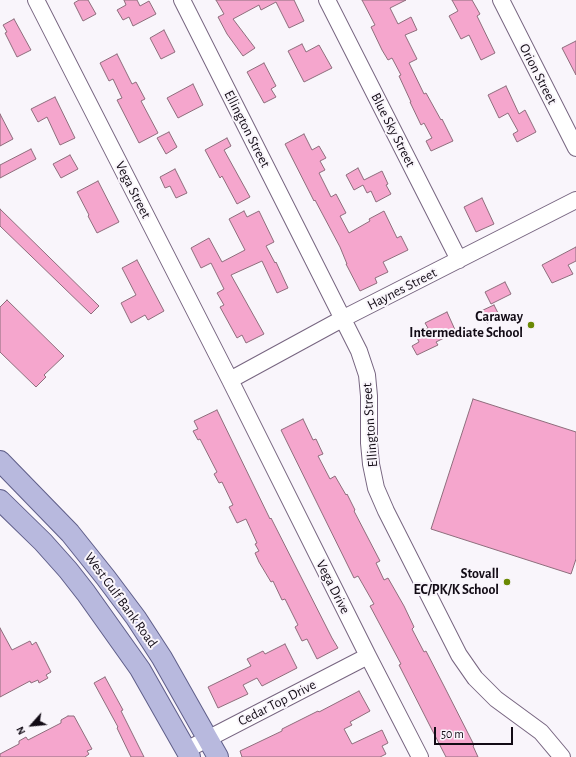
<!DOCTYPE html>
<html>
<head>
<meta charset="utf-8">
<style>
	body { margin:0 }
	#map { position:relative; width:576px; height:757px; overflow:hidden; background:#f9f5fb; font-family:"Alegreya Sans",sans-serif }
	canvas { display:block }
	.north { position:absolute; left:12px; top:705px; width:40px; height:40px; -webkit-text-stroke:3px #f9f5fb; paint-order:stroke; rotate:243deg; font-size:11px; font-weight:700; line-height:16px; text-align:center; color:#120b15 }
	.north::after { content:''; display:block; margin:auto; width:14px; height:18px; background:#120b15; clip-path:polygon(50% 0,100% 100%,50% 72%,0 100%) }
	.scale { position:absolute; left:434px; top:727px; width:79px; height:18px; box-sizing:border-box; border:2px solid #120b15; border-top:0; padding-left:5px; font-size:12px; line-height:14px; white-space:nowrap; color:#120b15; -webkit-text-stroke:3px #f9f5fb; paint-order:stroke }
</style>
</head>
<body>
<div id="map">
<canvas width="576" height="757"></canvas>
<div class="north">N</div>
<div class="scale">50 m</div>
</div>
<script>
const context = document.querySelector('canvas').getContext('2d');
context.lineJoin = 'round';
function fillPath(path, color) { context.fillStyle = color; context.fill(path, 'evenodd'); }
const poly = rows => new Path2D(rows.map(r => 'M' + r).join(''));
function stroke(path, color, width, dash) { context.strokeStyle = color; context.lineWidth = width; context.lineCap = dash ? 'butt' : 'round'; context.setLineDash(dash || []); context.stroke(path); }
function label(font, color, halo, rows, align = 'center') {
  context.font = font + ' "Alegreya Sans",sans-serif'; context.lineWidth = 4; context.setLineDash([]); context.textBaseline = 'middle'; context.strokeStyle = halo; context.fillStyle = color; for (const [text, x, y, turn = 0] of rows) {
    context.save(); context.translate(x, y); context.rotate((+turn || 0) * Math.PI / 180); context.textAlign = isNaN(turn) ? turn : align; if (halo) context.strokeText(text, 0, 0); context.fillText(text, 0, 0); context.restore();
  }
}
const building = poly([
	[79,0,88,0,96,14,83,21,74,3,79,0],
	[124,0,137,0,140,6,149,1,156,14,133,26,129,17,123,20,117,10,126,5,124,0],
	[216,0,294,0,304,21,289,28,276,2,261,10,259,5,233,19,255,48,243,56,227,34,218,17,224,14,216,0],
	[362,0,406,0,390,8,398,24,411,17,417,30,405,35,417,59,409,63,424,94,426,93,441,120,442,119,453,141,431,151,426,141,432,138,424,123,421,125,410,102,411,102,399,76,401,75,392,58,388,60,382,50,371,27,375,25,362,0],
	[452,0,472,0,480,14,477,16,495,53,481,60,469,35,461,39,449,16,458,11,452,0],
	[14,19,31,50,17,57,5,33,7,32,3,25,14,19],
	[164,30,175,52,161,59,150,38,164,30],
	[576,41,576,75,562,48,576,41],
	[302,44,306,52,319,45,332,68,304,82,288,51,302,44],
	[117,54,132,84,136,82,145,99,141,101,158,133,139,143,117,100,122,98,113,79,109,81,100,63,117,54],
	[264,63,276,86,271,89,276,97,264,103,247,72,264,63],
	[193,84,203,105,178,118,167,98,193,84],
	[506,86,519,114,525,110,536,132,517,142,513,134,518,131,508,113,499,118,488,95,506,86],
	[55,97,75,138,60,145,47,117,38,122,31,109,55,97],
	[0,114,13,139,0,146,0,114],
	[169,132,177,147,166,154,157,138,169,132],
	[304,134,312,150,319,146,326,158,320,161,325,170,319,173,331,197,336,194,346,213,340,216,349,233,370,221,369,219,384,211,397,238,401,236,408,250,383,262,388,272,375,278,377,283,360,291,346,264,347,264,340,247,315,200,314,201,285,144,304,134],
	[227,138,231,146,224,150,250,197,237,204,222,176,220,178,205,150,227,138],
	[31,149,36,159,0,178,0,165,31,149],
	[70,155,78,169,61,178,53,164,70,155],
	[358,168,364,180,382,171,388,184,386,185,391,194,376,202,371,191,367,193,363,185,354,190,346,175,358,168],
	[175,169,187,193,176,198,170,186,165,188,160,177,175,169],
	[98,181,119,222,97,233,88,216,89,215,77,192,98,181],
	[482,198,494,224,476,232,464,207,482,198],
	[0,209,99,306,91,314,0,226,0,209],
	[244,211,247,217,259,211,274,242,266,246,275,263,276,262,288,288,277,293,262,261,231,275,264,334,246,343,242,335,237,338,220,307,224,305,217,293,224,289,211,263,201,268,191,248,209,238,222,262,245,250,229,219,244,211],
	[576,247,576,261,568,265,573,274,552,283,542,265,576,247],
	[137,260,164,311,148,320,145,315,131,323,121,303,136,295,122,268,137,260],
	[505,282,511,294,491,304,485,292,505,282],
	[7,300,64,356,44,375,46,377,36,387,0,352,0,307,7,300],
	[494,305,500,317,487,323,481,311,494,305],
	[447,312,456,332,436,342,438,345,417,355,412,346,419,342,416,335,428,328,425,323,447,312],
	[473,399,576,432,576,559,571,574,431,529,473,399],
	[217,410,270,519,271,518,332,638,338,648,317,659,307,639,302,641,295,627,298,625,285,599,282,600,273,581,271,582,259,562,255,553,259,551,255,544,257,543,246,519,237,523,229,507,233,505,222,482,219,483,214,474,217,472,200,439,198,440,193,431,198,429,194,421,217,410],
	[303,419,313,440,316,439,323,454,318,456,330,479,335,476,346,495,347,494,355,510,354,511,380,561,376,563,384,580,388,578,404,606,414,627,412,629,424,652,426,651,444,686,474,745,473,746,478,757,446,757,429,724,399,665,401,664,370,606,374,604,358,576,354,578,281,430,303,419],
	[0,628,12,650,30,641,32,645,36,642,51,672,46,675,48,678,39,683,38,680,31,683,30,681,0,697,0,628],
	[285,644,297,668,262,686,257,678,243,685,248,694,218,708,208,687,251,666,247,659,263,651,265,654,285,644],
	[105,677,123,710,121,711,144,757,131,757,117,728,118,727,94,683,105,677],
	[359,691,370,711,350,722,352,725,344,729,352,744,382,730,388,743,382,746,386,754,380,757,242,757,240,751,282,731,282,729,318,711,319,712,359,691],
	[68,716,74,716,92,749,87,751,89,754,85,757,0,757,0,754,19,744,19,741,26,737,28,740,61,723,61,720,68,716]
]);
const minor = poly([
	[36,0,230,380,368,656,420,757],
	[182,0,359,351,367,375,369,396,369,443,371,464,376,488,386,511,459,655,475,678,496,699,541,732,562,757],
	[327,0,459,260],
	[501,0,576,148],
	[230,380,342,319,576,200],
	[186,750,368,656]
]);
const major = poly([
	[0,461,70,533,106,578,136,618,162,658,218,757],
	[0,500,43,542,68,570,86,593,140,669,190,757]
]);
const markers = [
	[531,325,4,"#6b8904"],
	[507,582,4,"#6b8904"]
];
const streetNames = [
	["Orion Street",538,74,63],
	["Ellington Street",247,129,63],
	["Blue Sky Street",393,130,63],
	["Vega Street",133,190,63],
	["Haynes Street",402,289,-27],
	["Ellington Street",370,425,-94],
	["Vega Drive",333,587,63],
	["West Gulf Bank Road",121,600,54],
	["Cedar Top Drive",277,703,-27]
];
const poiNames = [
	["Caraway",523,317],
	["Intermediate School",523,333],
	["Stovall",499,574],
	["EC/PK/K School",499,590]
];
fillPath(building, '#f5a6cd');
stroke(building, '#8e6d7c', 1);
stroke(minor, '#776580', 18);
stroke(major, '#5f5e89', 22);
stroke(minor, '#fff', 16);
stroke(major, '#b8b9de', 20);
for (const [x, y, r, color] of markers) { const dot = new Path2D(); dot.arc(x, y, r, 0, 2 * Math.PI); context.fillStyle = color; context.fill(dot); stroke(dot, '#f9f5fb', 1.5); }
label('14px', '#120b15', '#f9f5fb', streetNames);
label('bold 14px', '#120b15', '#f9f5fb', poiNames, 'right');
</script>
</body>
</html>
